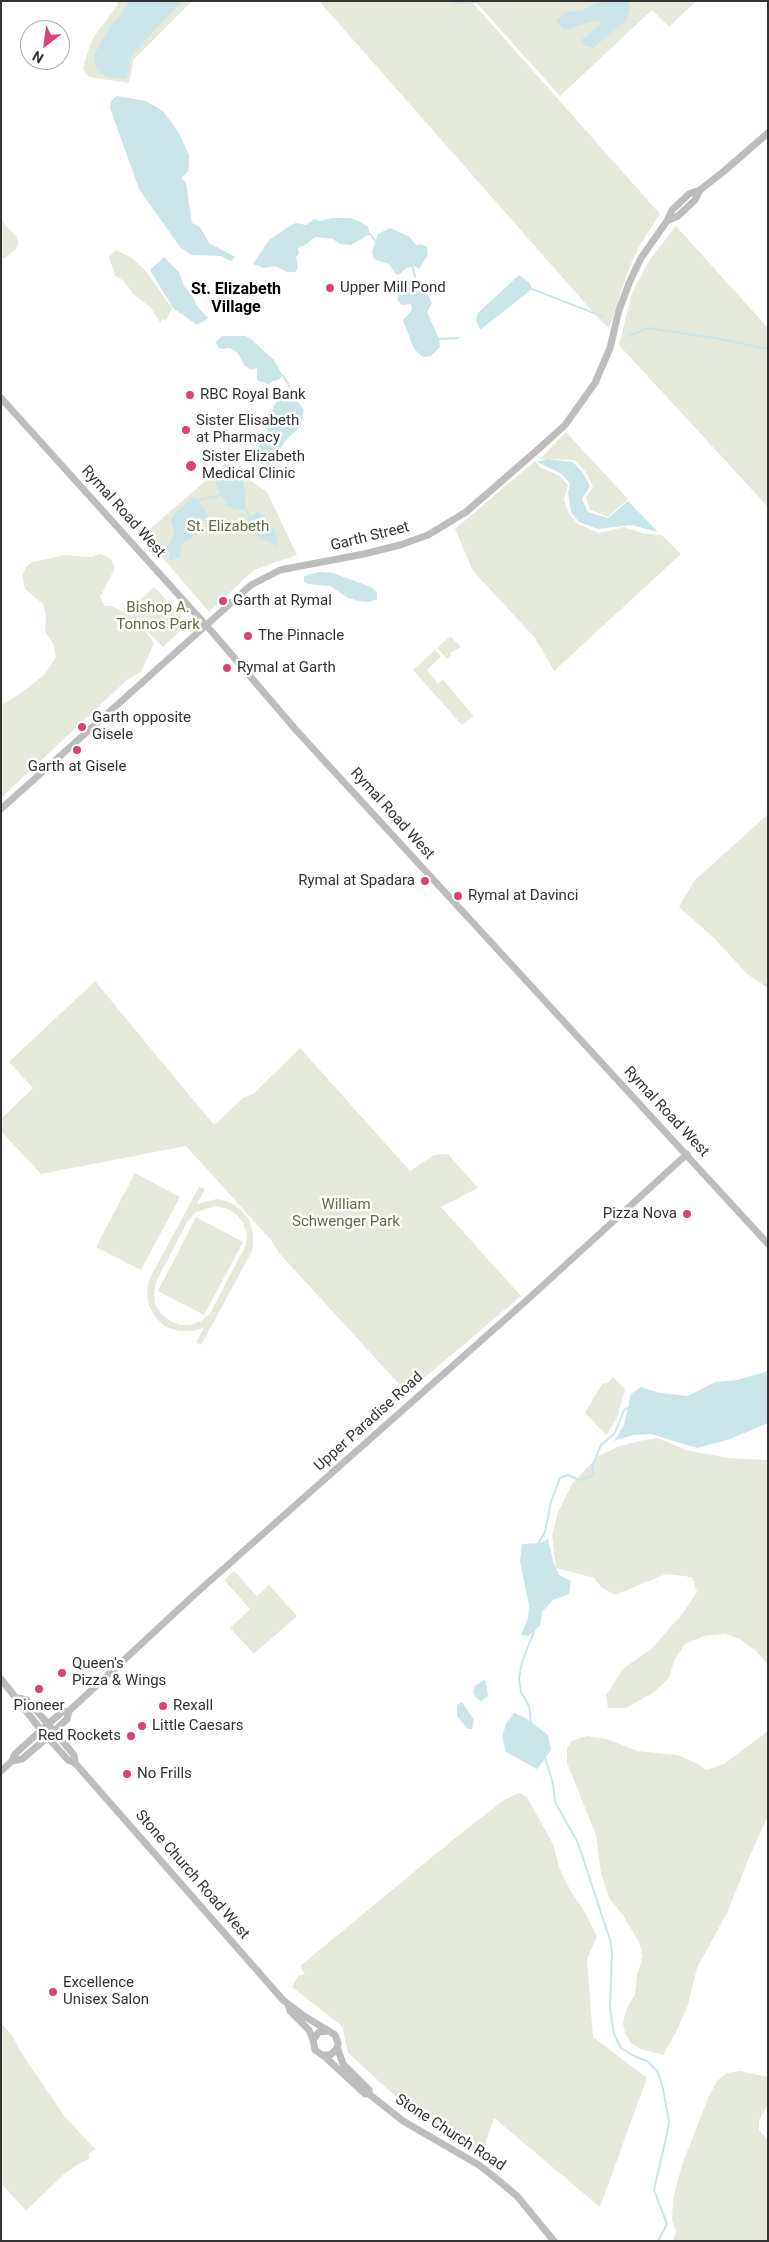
<!DOCTYPE html>
<html>
<head>
<meta charset="utf-8">
<style>
	body { margin:0 }
	#map { position:relative; width:769px; height:2242px; overflow:hidden; background:#fff; font-family:Roboto,sans-serif }
	canvas { display:block }
	.frame { position:absolute; inset:0; border:2px solid #333; pointer-events:none }
	.north { position:absolute; left:20px; top:20px; width:50px; height:50px; box-sizing:border-box; background:#fff; border:1px solid #adadad; border-radius:50%; rotate:210deg; font-size:14px; font-weight:700; line-height:20px; text-align:center; color:#333 }
	.north::after { content:''; display:block; margin:auto; width:18px; height:22px; background:#db4375; clip-path:polygon(50% 0,100% 100%,50% 72%,0 100%) }
</style>
</head>
<body>
<div id="map">
<canvas width="769" height="2242"></canvas>
<div class="frame"></div>
<div class="north">N</div>
</div>
<script>
const context = document.querySelector('canvas').getContext('2d');
context.lineJoin = 'round';
function fillPath(path, color) { context.fillStyle = color; context.fill(path, 'evenodd'); }
const poly = rows => new Path2D(rows.map(r => 'M' + r).join(''));
function stroke(path, color, width, dash) { context.strokeStyle = color; context.lineWidth = width; context.lineCap = dash ? 'butt' : 'round'; context.setLineDash(dash || []); context.stroke(path); }
function label(font, color, halo, rows, align = 'center') {
  context.font = font + ' Roboto,sans-serif'; context.lineWidth = 5; context.setLineDash([]); context.textBaseline = 'middle'; context.strokeStyle = halo; context.fillStyle = color; for (const [text, x, y, turn = 0] of rows) {
    context.save(); context.translate(x, y); context.rotate((+turn || 0) * Math.PI / 180); context.textAlign = isNaN(turn) ? turn : align; if (halo) context.strokeText(text, 0, 0); context.fillText(text, 0, 0); context.restore();
  }
}
const green = poly([
	[116,1,192,1,134,59,129,83,89,77,83,69,85,60,93,38,118,4],
	[319,1,471,1,660,214,640,245,630,266,609,328,599,319],
	[475,1,696,1,669,27,652,10,560,96],
	[1,220,17,237,18,243,16,249,4,259,1,256],
	[676,226,768,328,768,507,619,345,632,293,650,259],
	[116,250,132,258,145,270,172,308,166,321,163,319,160,322,150,307,133,294,124,281,115,276,109,257],
	[566,432,628,499,608,517,590,510,586,498,593,486,585,471,574,460,540,459],
	[535,461,541,468,560,476,568,485,564,499,569,514,578,524,599,533,624,527,642,533,662,535,681,554,554,671,535,638,473,571,455,529],
	[226,463,267,492,297,555,254,570,209,612,143,535],
	[101,554,111,559,115,568,100,597,105,606,112,606,133,617,128,611,154,587,188,623,163,647,139,623,154,643,141,672,128,679,1,798,1,705,17,696,45,674,56,657,53,644,45,631,46,615,43,604,25,589,22,576,26,567,32,562,65,555,91,557],
	[450,636,461,647,450,653,451,655,447,659,437,648],
	[435,650,441,656,427,670,438,684,443,680,474,716,462,725,413,670],
	[768,814,768,988,747,974,715,939,679,907,694,881],
	[95,981,214,1125,243,1098,253,1094,300,1048,410,1171,434,1155,448,1154,478,1188,441,1207,521,1296,409,1391,399,1384,279,1253,271,1240,186,1146,41,1174,1,1131,1,1119,33,1088,9,1062],
	[135,1173,180,1197,141,1270,96,1247],
	[199,1187,205,1189,197,1204,217,1199,230,1202,241,1210,249,1220,253,1233,253,1247,250,1255,201,1345,196,1342,204,1328,192,1331,179,1331,166,1327,156,1318,149,1306,147,1293,149,1280],
	[216,1206,228,1209,237,1215,243,1223,247,1234,246,1245,210,1314,201,1321,191,1325,180,1325,170,1321,161,1314,155,1304,154,1293,156,1282,187,1222,196,1212],
	[196,1217,243,1242,204,1315,158,1291],
	[613,1377,625,1389,616,1420,606,1435,585,1413,602,1384,607,1383],
	[657,1438,689,1451,730,1458,768,1460,768,1665,756,1651,740,1639,725,1634,704,1636,685,1644,674,1661,669,1678,654,1692,626,1708,608,1708,606,1695,624,1668,651,1649,683,1613,697,1592,692,1577,666,1574,615,1595,601,1587,594,1578,556,1568,552,1536,558,1512,572,1484,598,1456,620,1446,639,1441],
	[234,1571,257,1596,269,1585,297,1616,254,1654,230,1628,250,1609,224,1580],
	[768,1731,768,1816,764,1825,748,1860,728,1911,697,1968,688,2005,675,2034,663,2055,641,2049,631,2043,625,2033,623,2023,626,2010,635,1994,637,1975,643,1956,639,1942,624,1917,609,1898,601,1873,596,1835,567,1763,567,1748,572,1741,587,1736,607,1739,637,1751,678,1755,696,1763,706,1770,724,1764],
	[519,1793,527,1797,553,1844,559,1867,570,1890,585,1912,597,1937,587,1959,593,2037,647,2078,600,2207,494,2118,481,2156,406,2106,348,2053,342,2026,292,1987,298,1976,305,1974,300,1966,460,1834,504,1800],
	[1,2023,12,2035,22,2054,65,2117,95,2149,89,2154,89,2159,75,2166,63,2175,26,2211,1,2183],
	[740,2071,768,2077,768,2104,759,2120,759,2130,768,2140,768,2241,673,2241,676,2231,672,2221,673,2198,683,2162,709,2096,717,2081,727,2073]
]);
const water = poly([
	[129,1,182,1,132,55,127,77,126,79,120,79,102,75,96,69,94,55,111,25,121,15],
	[601,1,628,1,631,7,626,20,593,48,583,45,581,40,601,25,601,22,597,20,564,30,556,21,567,12,582,10],
	[117,96,146,101,163,111,179,133,189,155,189,170,182,178,186,183,192,223,200,227,209,243,235,257,231,261,221,256,191,255,180,247,139,189,110,108,111,101],
	[332,218,350,218,361,222,368,227,370,234,351,245,340,244,333,239,315,237,307,244,298,248,299,254,296,257,298,268,295,272,287,272,275,266,264,268,253,264,269,240,288,227,296,223,306,225,314,219,320,221],
	[390,228,410,237,416,245,422,244,427,247,428,255,419,269,415,266,406,268,399,275,396,274,389,264,376,260,373,257,372,252,378,234],
	[164,257,179,272,184,286,192,295,197,306,208,318,203,322,197,325,173,308,150,270],
	[519,275,530,283,532,289,480,330,476,320,478,313],
	[416,280,423,283,432,303,427,312,439,339,440,347,431,356,423,357,414,349,403,320,412,310,411,304,402,305,397,300,400,287,405,281],
	[222,336,246,336,252,340,274,360,283,376,278,380,272,381,270,385,257,380,257,368,251,370,245,366,237,352,230,348,222,349,218,347,216,342],
	[290,391,304,410,300,427,287,439,273,459,256,458,255,453,269,427,273,407,282,394],
	[547,459,573,462,583,473,590,486,582,499,588,512,608,518,628,501,658,532,631,525,598,529,579,522,571,512,568,493,570,483,560,473,537,462],
	[235,474,241,478,245,489,246,510,235,510,227,505,215,483,225,476],
	[195,497,209,516,198,522,191,539,182,543,180,557,169,561,170,553,167,547,175,533,171,521,174,515,191,498],
	[257,512,264,516,275,530,278,546,263,540,248,529,246,521],
	[319,572,333,573,371,587,377,592,377,599,368,602,359,601,348,598,330,586,308,584,304,582,304,576],
	[768,1371,768,1423,730,1439,697,1448,651,1434,633,1435,614,1441,624,1425,631,1394,641,1387,660,1393,688,1396,715,1382,738,1380],
	[548,1539,553,1561,559,1575,571,1581,569,1594,553,1600,542,1612,540,1626,528,1636,521,1635,528,1618,529,1605,520,1562,522,1544,541,1543],
	[484,1680,486,1682,488,1696,481,1701,475,1697,473,1691,475,1686],
	[462,1702,474,1720,472,1729,468,1729,457,1716,457,1705],
	[514,1713,526,1718,548,1735,551,1750,537,1769,506,1752,502,1737,506,1724]
]);
const stream = poly([
	[455,3,478,2],
	[370,234,376,242],
	[412,265,416,280],
	[532,289,604,317],
	[631,335,648,328,720,339,768,349],
	[439,339,458,338],
	[283,376,289,385,290,391],
	[198,500,221,495],
	[246,510,250,517],
	[538,1544,545,1532,551,1502,560,1478,568,1475,579,1480,593,1476,592,1467,601,1445,615,1433,624,1410,632,1406],
	[531,1723,529,1706,521,1692,519,1679,522,1662,535,1629],
	[545,1757,553,1784,555,1802,578,1843,610,1940,612,1952,610,2008,614,2034,621,2048,634,2056,647,2061,658,2072,663,2089,669,2121,668,2129,654,2190,667,2224,658,2241]
]);
const secondary = poly([
	[667,221,678,216,695,200,700,190],
	[1,398,213,633,296,730,768,1244],
	[1,809,251,585,280,570,364,554,400,545,428,535,466,512,534,453,565,425,595,383,610,348,619,310,630,281,641,258,667,221,672,210,689,194,700,190,723,172,768,133],
	[1,1679,41,1730,68,1760,75,1763,283,2000,304,2016,332,2033,335,2035,338,2043,337,2049,330,2055,322,2055,315,2050,313,2040,319,2032,329,2031],
	[18,1698,27,1700,48,1724,74,1755,75,1763],
	[12,1761,22,1759,48,1737,67,1719,69,1711],
	[1,1771,12,1761,15,1754,48,1724,62,1712,69,1711,194,1595,527,1300,687,1154],
	[288,2005,290,2011,309,2030,313,2040],
	[337,2047,343,2064,369,2090,369,2094],
	[324,2056,365,2094,369,2094,403,2121,479,2165,498,2180,517,2196,554,2241]
]);
const markers = [
	[330,288,5,"#db4375"],
	[190,395,5,"#db4375"],
	[186,430,5,"#db4375"],
	[191,466,6,"#db4375"],
	[223,601,5,"#db4375"],
	[248,636,5,"#db4375"],
	[227,668,5,"#db4375"],
	[82,727,5,"#db4375"],
	[77,750,5,"#db4375"],
	[425,881,5,"#db4375"],
	[458,896,5,"#db4375"],
	[687,1214,5,"#db4375"],
	[62,1673,5,"#db4375"],
	[39,1689,5,"#db4375"],
	[163,1706,5,"#db4375"],
	[142,1726,5,"#db4375"],
	[131,1736,5,"#db4375"],
	[127,1774,5,"#db4375"],
	[53,1992,5,"#db4375"]
];
const poiNames = [
	["Upper Mill Pond",340,288],
	["RBC Royal Bank",200,395],
	["Sister Elisabeth",196,421],
	["at Pharmacy",196,438],
	["Sister Elizabeth",202,457],
	["Medical Clinic",202,474],
	["Garth at Rymal",233,601],
	["The Pinnacle",258,636],
	["Rymal at Garth",237,668],
	["Garth opposite",92,718],
	["Gisele",92,735],
	["Garth at Gisele",77,767,"center"],
	["Rymal at Spadara",415,881,"right"],
	["Rymal at Davinci",468,896],
	["Pizza Nova",677,1214,"right"],
	["Queen's",72,1664],
	["Pizza & Wings",72,1681],
	["Pioneer",39,1706,"center"],
	["Rexall",173,1706],
	["Little Caesars",152,1726],
	["Red Rockets",121,1736,"right"],
	["No Frills",137,1774],
	["Excellence",63,1983],
	["Unisex Salon",63,2000]
];
const streetNames = [
	["Rymal Road West",123,512,48],
	["Garth Street",370,537,-14],
	["Rymal Road West",392,814,48],
	["Rymal Road West",666,1112,47],
	["Upper Paradise Road",369,1422,-42],
	["Stone Church Road West",192,1875,49],
	["Stone Church Road",450,2133,33]
];
const parkNames = [
	["St. Elizabeth",228,527],
	["Bishop A.",158,608],
	["Tonnos Park",158,625],
	["William",346,1205],
	["Schwenger Park",346,1222]
];
const neighbourhoodNames = [
	["St. Elizabeth",236,290],
	["Village",236,308]
];
fillPath(green, '#e5e9dc');
fillPath(water, '#cae4e8');
stroke(stream, '#cae4e8', 2);
stroke(secondary, '#bdbdbd', 7);
for (const [x, y, r, color] of markers) { const dot = new Path2D(); dot.arc(x, y, r, 0, 2 * Math.PI); context.fillStyle = color; context.fill(dot); stroke(dot, '#fff', 2); }
label('15px', '#333', '#fff', poiNames, 'left');
label('15px', '#333', '#fff', streetNames);
label('15px', '#616c42', '#fff', parkNames);
label('bold 16px', '#000', '#fff', neighbourhoodNames);
</script>
</body>
</html>
